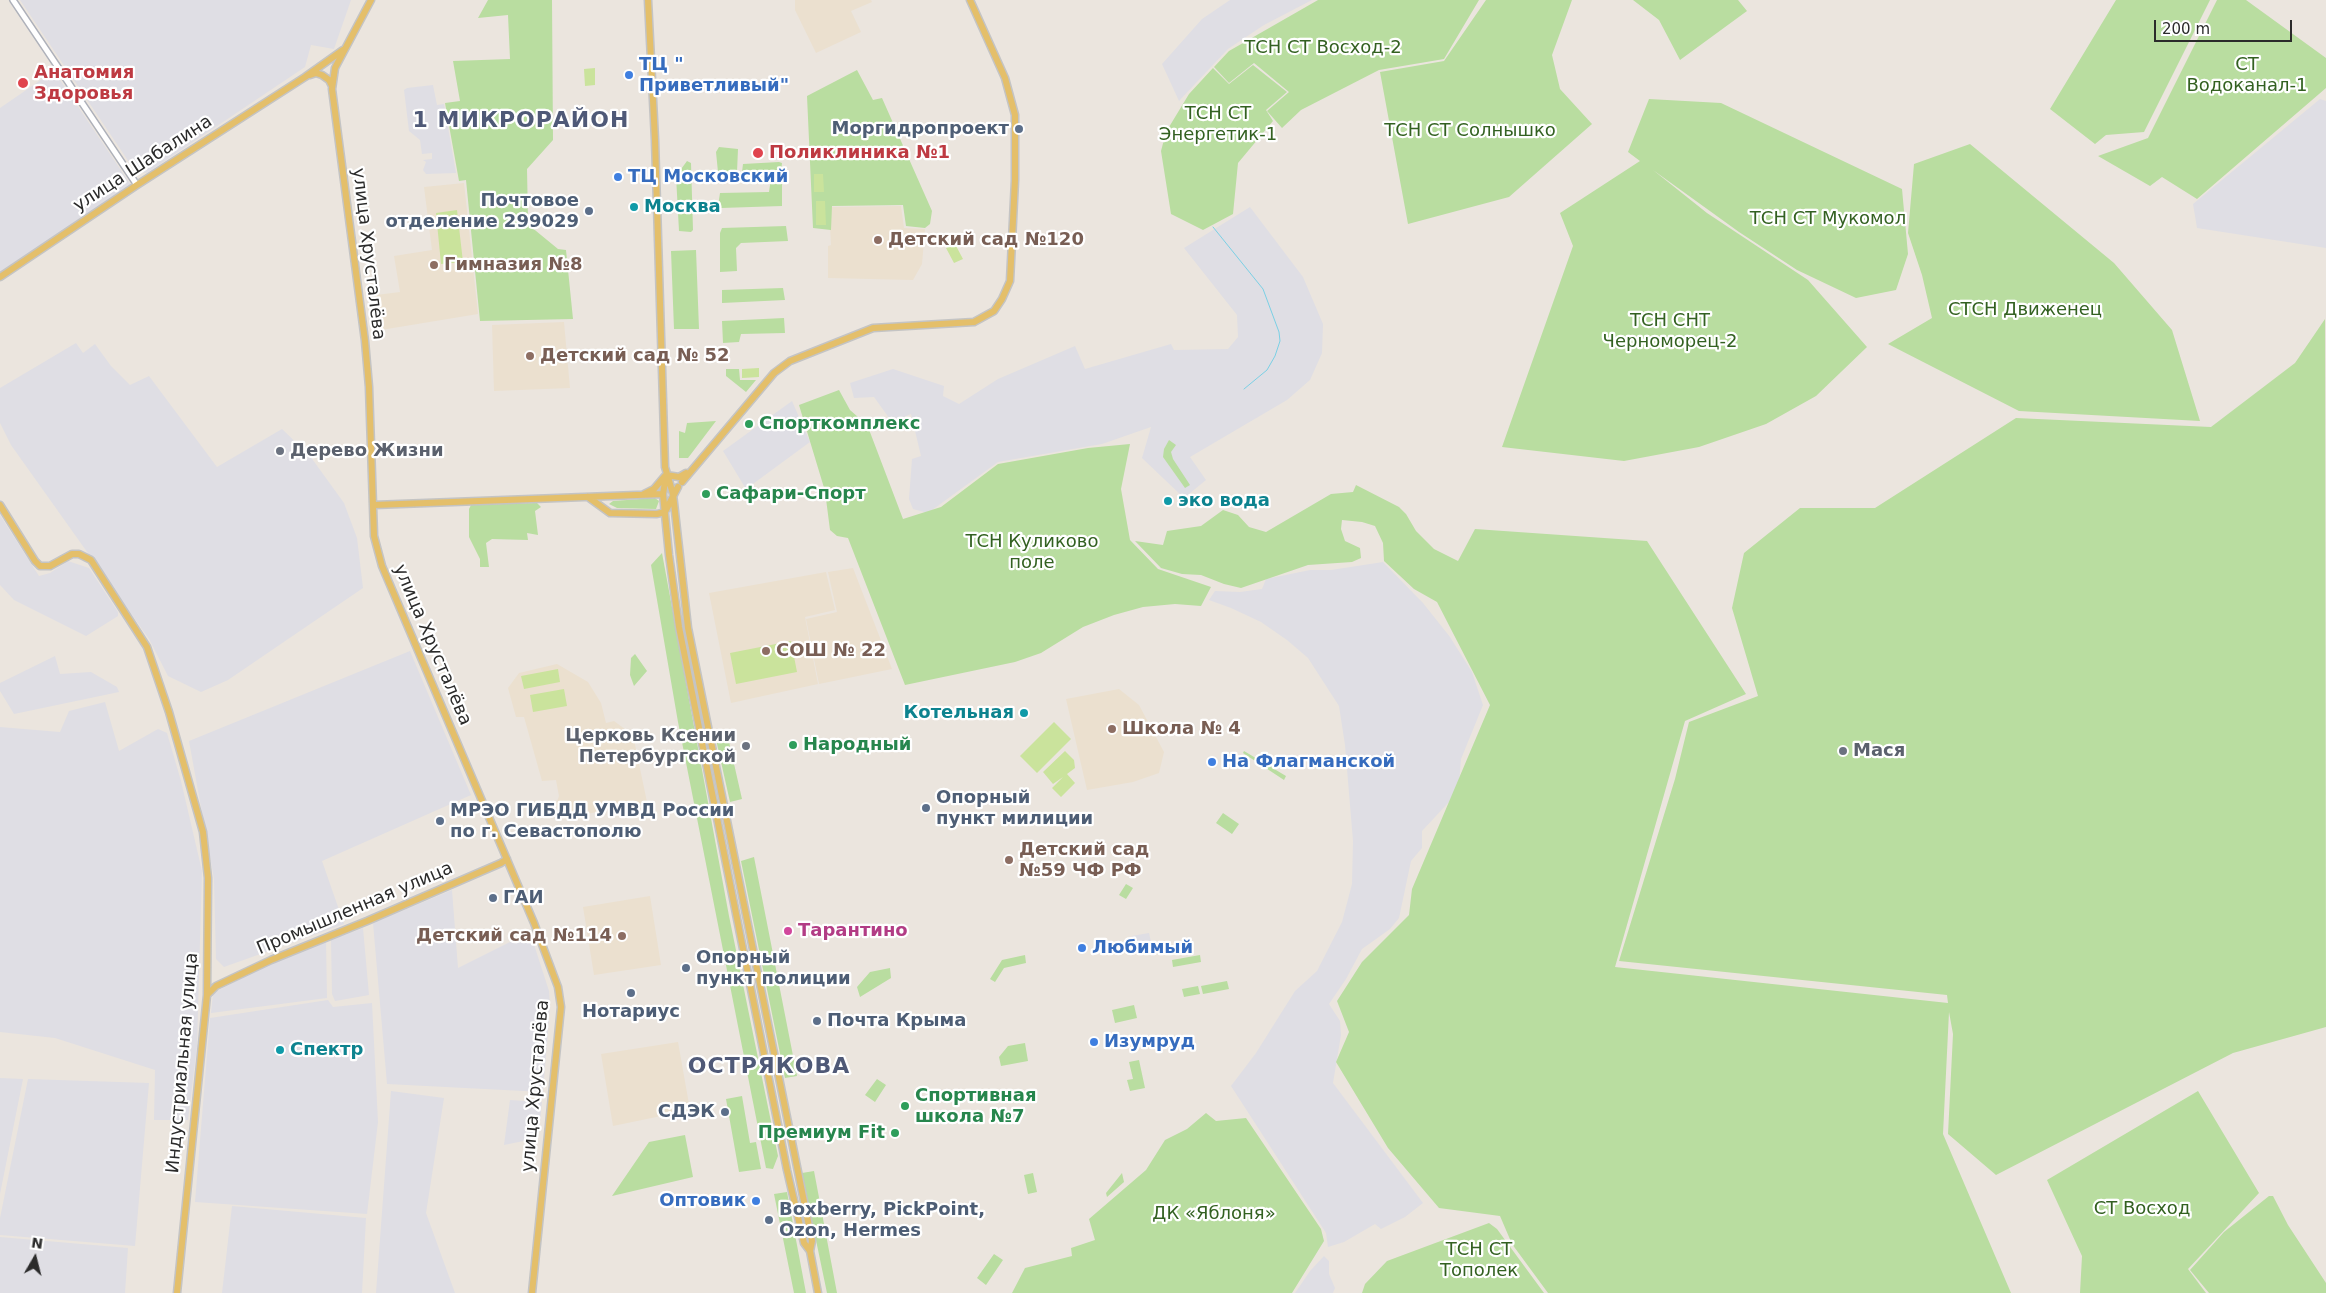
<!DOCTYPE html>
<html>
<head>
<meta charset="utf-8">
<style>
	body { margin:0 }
	#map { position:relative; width:2326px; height:1293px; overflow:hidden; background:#ebe5de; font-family:"DejaVu Sans",sans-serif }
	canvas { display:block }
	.north { position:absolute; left:10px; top:1233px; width:50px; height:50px; -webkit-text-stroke:4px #fff; paint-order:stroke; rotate:8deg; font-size:14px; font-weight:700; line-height:20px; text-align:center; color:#2b2b2b }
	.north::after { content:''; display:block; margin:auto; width:18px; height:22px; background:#2b2b2b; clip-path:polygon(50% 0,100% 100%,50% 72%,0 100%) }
	.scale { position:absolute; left:2154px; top:20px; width:138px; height:22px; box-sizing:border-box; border:2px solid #2b2b2b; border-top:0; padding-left:6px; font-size:15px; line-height:18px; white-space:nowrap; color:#2b2b2b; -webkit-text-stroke:4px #fff; paint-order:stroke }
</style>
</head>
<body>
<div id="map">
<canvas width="2326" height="1293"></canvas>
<div class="north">N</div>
<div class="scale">200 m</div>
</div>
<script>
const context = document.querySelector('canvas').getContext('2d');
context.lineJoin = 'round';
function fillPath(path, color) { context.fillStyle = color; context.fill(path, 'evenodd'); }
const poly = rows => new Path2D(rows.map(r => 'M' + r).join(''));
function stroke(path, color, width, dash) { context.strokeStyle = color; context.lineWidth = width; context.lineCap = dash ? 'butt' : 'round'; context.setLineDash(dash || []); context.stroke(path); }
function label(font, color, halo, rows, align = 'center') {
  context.font = font + ' "DejaVu Sans",sans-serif'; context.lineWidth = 4.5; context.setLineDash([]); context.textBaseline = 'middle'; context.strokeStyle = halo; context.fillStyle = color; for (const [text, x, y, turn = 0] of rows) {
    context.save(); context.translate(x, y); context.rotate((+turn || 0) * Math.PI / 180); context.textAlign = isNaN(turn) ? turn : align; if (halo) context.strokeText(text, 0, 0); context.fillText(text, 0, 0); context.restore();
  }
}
const industrial = poly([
	[20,0,351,0,334,49,311,45,305,67,147,173,135,171],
	[1230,0,1312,0,1264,25,1228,49,1179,101,1162,64,1202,19],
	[54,71,131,185,0,273,0,108],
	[433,85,437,105,444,104,456,173,426,174,423,170,426,162,423,160,432,159,432,153,422,154,420,140,409,131,404,90,407,88],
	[2320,99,2326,101,2326,248,2197,228,2193,204],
	[1250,207,1303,277,1323,324,1322,353,1310,380,1287,400,1190,457,1206,480,1184,498,1142,458,1151,427,1102,444,998,462,928,513,913,509,909,499,912,459,921,456,911,414,892,422,874,397,854,398,850,383,893,369,944,386,943,396,959,404,998,379,1075,346,1085,369,1171,344,1174,350,1228,349,1238,337,1237,315,1184,248],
	[76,343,83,353,95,344,111,366,130,385,149,376,217,467,282,429,310,456,344,503,357,538,363,588,228,680,201,692,168,676,149,639,11,445,0,423,0,388],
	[792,401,810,442,746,489,723,451],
	[0,515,39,576,50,573,68,561,89,568,118,612,118,616,86,636,14,600,0,585],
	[1383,562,1423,603,1450,637,1472,672,1483,705,1461,759,1459,784,1449,802,1422,831,1422,848,1411,861,1399,918,1390,929,1362,949,1346,979,1329,1004,1340,1021,1341,1035,1333,1083,1423,1203,1405,1217,1381,1229,1375,1224,1344,1242,1328,1247,1326,1233,1231,1086,1256,1053,1295,991,1317,971,1342,922,1352,884,1353,841,1345,745,1339,706,1308,658,1287,640,1261,622,1231,608,1209,600,1215,591,1240,592,1262,589,1266,579,1310,570,1331,570],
	[410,651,471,795,322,861,344,924,224,967,216,959,214,879,189,741],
	[55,656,60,674,91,672,117,687,119,692,14,714,0,691,0,683],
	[105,702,119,751,158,729,167,733,181,781,202,871,197,1046,188,1120,154,1120,155,1070,55,1038,0,1032,0,727,60,732,69,711],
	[452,890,458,968,530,932,549,991,550,1005,543,1092,387,1084,373,923],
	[363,928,369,995,335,1001,332,994,331,940],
	[1149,933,1151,942,1134,945,1132,936],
	[326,941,327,998,211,1013,213,993,275,961],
	[328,1000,333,1007,372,1003,378,1122,367,1214,195,1202,210,1018],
	[0,1078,23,1079,0,1194],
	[28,1079,149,1083,135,1246,0,1235,0,1218],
	[391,1091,444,1098,426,1213,455,1293,376,1293],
	[510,1100,542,1102,538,1138,504,1145],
	[232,1206,366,1218,362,1293,222,1293],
	[0,1237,128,1248,125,1293,0,1293],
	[1324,1256,1329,1261,1329,1274,1335,1288,1333,1293,1295,1293,1310,1271]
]);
const education = poly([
	[795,0,871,0,872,2,851,11,861,32,816,53,795,10],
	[464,183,478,314,381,330,376,295,400,292,394,256,432,250,424,187],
	[901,206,904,228,925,229,922,264,913,280,828,278,828,246,831,245,829,207],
	[564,322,570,388,494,391,492,325],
	[853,568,892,669,819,684,806,619,837,612,828,572],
	[826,572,835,610,805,617,818,684,731,703,709,593],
	[557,664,588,682,601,703,606,723,614,721,633,735,647,802,577,816,567,809,558,810,556,804,559,796,556,780,542,781,524,717,516,717,508,688,519,673],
	[1119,689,1139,705,1164,752,1159,773,1133,782,1087,790,1066,699],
	[650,896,661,965,594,975,583,907],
	[678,1042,690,1110,613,1126,601,1054]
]);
const green = poly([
	[488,0,552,0,553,140,527,169,528,220,530,226,558,249,566,250,573,319,480,321,466,180,459,181,445,103,460,101,453,61,510,59,508,15,478,18],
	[1318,0,1479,0,1444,59,1379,70,1301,110,1282,128,1267,111,1289,92,1254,63,1229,83,1214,67,1229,51],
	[1486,0,1572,0,1552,55,1560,89,1592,124,1509,197,1408,224,1380,72,1444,61],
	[1633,0,1738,0,1747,11,1680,60,1659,20],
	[2116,0,2210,0,2144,132,2106,135,2095,144,2050,109],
	[2217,0,2246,0,2326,58,2326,88,2197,199,2162,177,2150,186,2098,156,2148,138],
	[1253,65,1287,92,1266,110,1273,121,1238,163,1233,214,1203,230,1171,214,1161,151,1166,132,1189,94,1213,68,1229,84],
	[857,70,873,100,882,98,932,211,930,224,925,228,906,226,903,205,832,206,831,230,813,228,807,96],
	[1649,99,1721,103,1902,189,1908,254,1896,290,1856,298,1797,270,1739,232,1653,170,1707,213,1808,280,1867,347,1816,396,1766,424,1699,447,1624,461,1502,447,1573,246,1560,213,1640,161,1628,152],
	[1970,144,2114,263,2172,330,2200,421,2019,411,1888,344,1932,318,1922,275,1908,233,1914,164],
	[719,147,738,149,737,172,718,172,716,152],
	[687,161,691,163,693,230,691,232,679,231,676,176],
	[779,162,782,163,781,172,742,172,743,164],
	[780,176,782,178,782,206,721,208,718,206,720,193,769,192,771,178],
	[786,226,788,241,741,243,736,248,737,271,720,272,720,233,722,228],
	[696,250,699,329,674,329,671,251],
	[783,288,785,300,722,303,722,290],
	[784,318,785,333,741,334,739,342,723,343,722,321],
	[2325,319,2326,1027,2233,1053,1996,1175,1948,1134,1953,1034,1949,1012,1943,1134,2011,1293,1548,1293,1512,1244,1500,1216,1439,1208,1388,1148,1336,1062,1349,1032,1337,1001,1362,962,1409,915,1412,889,1490,705,1437,602,1414,589,1384,561,1383,543,1375,526,1362,522,1342,520,1341,529,1345,541,1360,548,1361,558,1352,562,1308,565,1241,588,1224,584,1201,575,1182,574,1161,568,1135,541,1163,545,1167,531,1201,526,1223,510,1238,515,1249,527,1266,532,1331,494,1353,492,1356,485,1399,507,1406,514,1416,531,1434,549,1458,561,1475,529,1647,541,1746,694,1685,721,1615,967,1948,1003,1947,995,1619,961,1675,779,1689,722,1758,696,1732,608,1744,553,1800,508,1875,508,2016,418,2211,427,2295,363],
	[726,369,739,369,740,380,756,380,746,392,726,376],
	[839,390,850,410,858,417,865,419,903,519,941,507,998,464,1088,448,1130,444,1121,489,1130,540,1158,569,1211,587,1201,606,1175,604,1143,607,1114,615,1083,627,1041,653,1015,662,905,685,848,538,837,536,830,530,825,491,799,405],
	[716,421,688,458,679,458,679,431,685,433,687,423],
	[1169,440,1176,445,1171,452,1173,459,1190,485,1185,488,1163,457,1164,449],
	[655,498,659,501,656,509,617,508,609,504,613,501],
	[537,503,541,507,535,511,538,535,527,533,528,540,492,539,486,543,489,567,480,567,480,559,469,537,469,509,471,505],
	[662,553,729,916,778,1156,773,1169,766,1168,678,722,651,565],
	[635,654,647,671,634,686,630,675,631,658],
	[727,733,742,799,730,802,715,735],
	[1244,751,1286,776,1284,780,1243,753],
	[1223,813,1239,824,1232,834,1216,823],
	[754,857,797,1076,785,1078,741,861],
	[1126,884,1133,888,1126,899,1119,895],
	[1025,955,1026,963,1004,968,995,982,990,979,1002,960],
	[1200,955,1201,962,1173,967,1172,960],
	[890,968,891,978,860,997,857,987,870,972],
	[1227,981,1229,989,1203,994,1201,986],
	[1198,986,1200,994,1184,997,1182,989],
	[1134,1005,1137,1018,1115,1023,1112,1010],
	[1025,1043,1028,1061,1001,1066,999,1057,1008,1046],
	[1139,1060,1145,1088,1130,1091,1127,1080,1133,1079,1129,1062],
	[877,1079,886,1085,875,1102,865,1095],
	[2198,1091,2259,1193,2188,1269,2206,1293,2080,1293,2082,1256,2047,1180],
	[742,1096,750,1143,756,1142,761,1169,739,1172,726,1099],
	[1206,1113,1216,1121,1246,1118,1321,1229,1324,1241,1292,1293,1012,1293,1025,1268,1072,1256,1071,1248,1095,1240,1089,1219,1146,1170,1165,1140,1187,1129],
	[685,1135,693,1177,612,1196,649,1142],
	[814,1171,837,1293,827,1293,802,1173],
	[1033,1173,1037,1192,1028,1194,1024,1175],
	[1122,1173,1124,1182,1107,1197,1106,1193],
	[787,1192,806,1293,794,1293,774,1194],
	[2269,1196,2273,1196,2288,1225,2326,1283,2326,1293,2209,1293,2190,1270,2224,1232],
	[1489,1223,1497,1229,1544,1293,1362,1293,1365,1284,1387,1261],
	[994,1254,1003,1260,986,1285,977,1278]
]);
const pitch = poly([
	[595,68,595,85,585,86,584,69],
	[814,174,823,174,824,192,814,192],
	[816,201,825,201,826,225,816,225],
	[457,210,463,262,441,264,436,213],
	[955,244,963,259,954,263,946,248],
	[759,368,759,377,742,378,742,369],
	[791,641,797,672,736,684,730,653],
	[558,669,560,682,524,689,521,676],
	[564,689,567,706,533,712,530,695],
	[1054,722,1071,739,1037,773,1020,756],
	[1065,751,1074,760,1075,768,1067,774,1075,783,1061,797,1052,788,1063,777,1053,784,1043,772]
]);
const stream = poly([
	[1213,227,1263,289,1279,332,1280,341,1275,356,1267,370,1244,389]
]);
const minor = poly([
	[13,0,137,185]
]);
const major = poly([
	[371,0,335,68,332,89,365,341,369,387,374,536,382,566,534,923,558,987,561,1007,532,1293],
	[648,0,655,140,665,467,673,494,688,628,812,1241,810,1251,818,1293],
	[310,75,316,73,322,75,329,80,332,86],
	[0,277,137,185,305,77,343,50],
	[666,475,679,477,686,473],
	[666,476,663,494,669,555,679,627,787,1170,804,1243,810,1251],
	[682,482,774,373,790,361,873,328,974,322,994,311,1002,299,1010,281,1015,180,1015,115,1005,78,970,0],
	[644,494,654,489,665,476],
	[588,497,610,513,657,514,665,512],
	[0,505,35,561,40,566,50,566,72,554,79,554,91,560,147,647,169,712,203,832,208,878,207,995,177,1293],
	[374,505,663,494],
	[666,510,678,487],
	[207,995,216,986,271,960,367,921,501,863,507,859]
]);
const markers = [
	[629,75,5,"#3f7fe0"],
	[23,83,6,"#e0444e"],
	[1019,129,5,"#5c6f8a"],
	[758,153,6,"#e0444e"],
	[618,177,5,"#3f7fe0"],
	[634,207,5,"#0f9aa8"],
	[589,211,5,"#5c6f8a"],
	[878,240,5,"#8d6e63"],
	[434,265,5,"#8d6e63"],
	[530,356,5,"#8d6e63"],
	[749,424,5,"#2e9e5b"],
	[280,451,5,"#6b7280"],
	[706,494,5,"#2e9e5b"],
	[1168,501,5,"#0f9aa8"],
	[766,651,5,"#8d6e63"],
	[1024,713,5,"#0f9aa8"],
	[1112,729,5,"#8d6e63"],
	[793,745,5,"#2e9e5b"],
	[746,746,5,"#6b7280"],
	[1843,751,5,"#6b7280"],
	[1212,762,5,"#3f7fe0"],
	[926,808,5,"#5c6f8a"],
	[440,821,5,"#5c6f8a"],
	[1009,860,5,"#8d6e63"],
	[493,898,5,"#5c6f8a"],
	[788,931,5,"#d1479c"],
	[622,936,5,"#8d6e63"],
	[1082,948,5,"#3f7fe0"],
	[686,968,5,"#5c6f8a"],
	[631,993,5,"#5c6f8a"],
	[817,1021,5,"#5c6f8a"],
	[1094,1042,5,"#3f7fe0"],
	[280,1050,5,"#0f9aa8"],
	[905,1106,5,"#2e9e5b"],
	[725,1112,5,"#5c6f8a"],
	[895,1133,5,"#2e9e5b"],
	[756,1201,5,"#3f7fe0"],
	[769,1220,5,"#5c6f8a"]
];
const parkNames = [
	["ТСН СТ Восход-2",1323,48],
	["СТ",2247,65],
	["Водоканал-1",2247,86],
	["ТСН СТ",1218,114],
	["Энергетик-1",1218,135],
	["ТСН СТ Солнышко",1470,131],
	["ТСН СТ Мукомол",1828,219],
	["СТСН Движенец",2025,310],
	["ТСН СНТ",1670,321],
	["Черноморец-2",1670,342],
	["ТСН Куликово",1032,542],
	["поле",1032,563],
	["СТ Восход",2142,1209],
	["ДК «Яблоня»",1214,1214],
	["ТСН СТ",1479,1250],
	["Тополек",1479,1271]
];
const shopNames = [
	["ТЦ \"",639,65],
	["Приветливый\"",639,86],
	["ТЦ Московский",628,177],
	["На Флагманской",1222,762],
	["Любимый",1092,948],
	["Изумруд",1104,1042],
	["Оптовик",746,1201,"right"]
];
const healthNames = [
	["Анатомия",34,73],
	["Здоровья",34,94],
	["Поликлиника №1",769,153]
];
const serviceNames = [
	["Моргидропроект",1009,129,"right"],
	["Почтовое",579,201,"right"],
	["отделение 299029",579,222,"right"],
	["Опорный",936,798],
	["пункт милиции",936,819],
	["МРЭО ГИБДД УМВД России",450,811],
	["по г. Севастополю",450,832],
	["ГАИ",503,898],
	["Опорный",696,958],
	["пункт полиции",696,979],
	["Нотариус",631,1012,"center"],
	["Почта Крыма",827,1021],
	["СДЭК",715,1112,"right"],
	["Boxberry, PickPoint,",779,1210],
	["Ozon, Hermes",779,1231]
];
const streetNames = [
	["улица Шабалина",143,164,-33],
	["улица Хрусталёва",368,254,83],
	["улица Хрусталёва",432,645,67],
	["Промышленная улица",355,909,-23],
	["Индустриальная улица",183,1063,-85],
	["улица Хрусталёва",536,1086,-85]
];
const cultureNames = [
	["Москва",644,207],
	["эко вода",1178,501],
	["Котельная",1014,713,"right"],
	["Спектр",290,1050]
];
const educationNames = [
	["Детский сад №120",888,240],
	["Гимназия №8",444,265],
	["Детский сад № 52",540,356],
	["СОШ № 22",776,651],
	["Школа № 4",1122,729],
	["Детский сад",1019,850],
	["№59 ЧФ РФ",1019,871],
	["Детский сад №114",612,936,"right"]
];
const leisureNames = [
	["Спорткомплекс",759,424],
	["Сафари-Спорт",716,494],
	["Народный",803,745],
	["Спортивная",915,1096],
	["школа №7",915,1117],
	["Премиум Fit",885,1133,"right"]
];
const worshipNames = [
	["Дерево Жизни",290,451],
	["Церковь Ксении",736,736,"right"],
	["Петербургской",736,757,"right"],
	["Мася",1853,751]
];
const hotelNames = [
	["Тарантино",798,931]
];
const districtNames = [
	["1 МИКРОРАЙОН",521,121],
	["ОСТРЯКОВА",769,1067]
];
fillPath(industrial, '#dfdee4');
fillPath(education, '#ebe0cf');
fillPath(green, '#b9dda0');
fillPath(pitch, '#cae39c');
stroke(stream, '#7bd0e4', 1);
stroke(minor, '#aeb1ba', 8);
stroke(major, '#c4c4c4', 9);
stroke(minor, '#fff', 5);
stroke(major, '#e4bf6a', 6);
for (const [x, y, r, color] of markers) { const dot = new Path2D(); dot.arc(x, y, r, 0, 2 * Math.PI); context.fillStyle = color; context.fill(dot); stroke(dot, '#fff', 2); }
label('18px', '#336121', '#fff', parkNames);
label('bold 18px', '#366cbe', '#fff', shopNames, 'left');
label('bold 18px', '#be3a42', '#fff', healthNames, 'left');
label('bold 18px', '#4e5e75', '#fff', serviceNames, 'left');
label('18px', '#2b2b2b', '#fff', streetNames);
label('bold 18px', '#0d838f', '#fff', cultureNames, 'left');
label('bold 18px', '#785e54', '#fff', educationNames, 'left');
label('bold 18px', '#27864d', '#fff', leisureNames, 'left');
label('bold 18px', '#5b616d', '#fff', worshipNames, 'left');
label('bold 18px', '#b23c85', '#fff', hotelNames, 'left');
context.letterSpacing = '1px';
label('bold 22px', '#4f5977', '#fff', districtNames);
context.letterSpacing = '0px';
</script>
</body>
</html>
